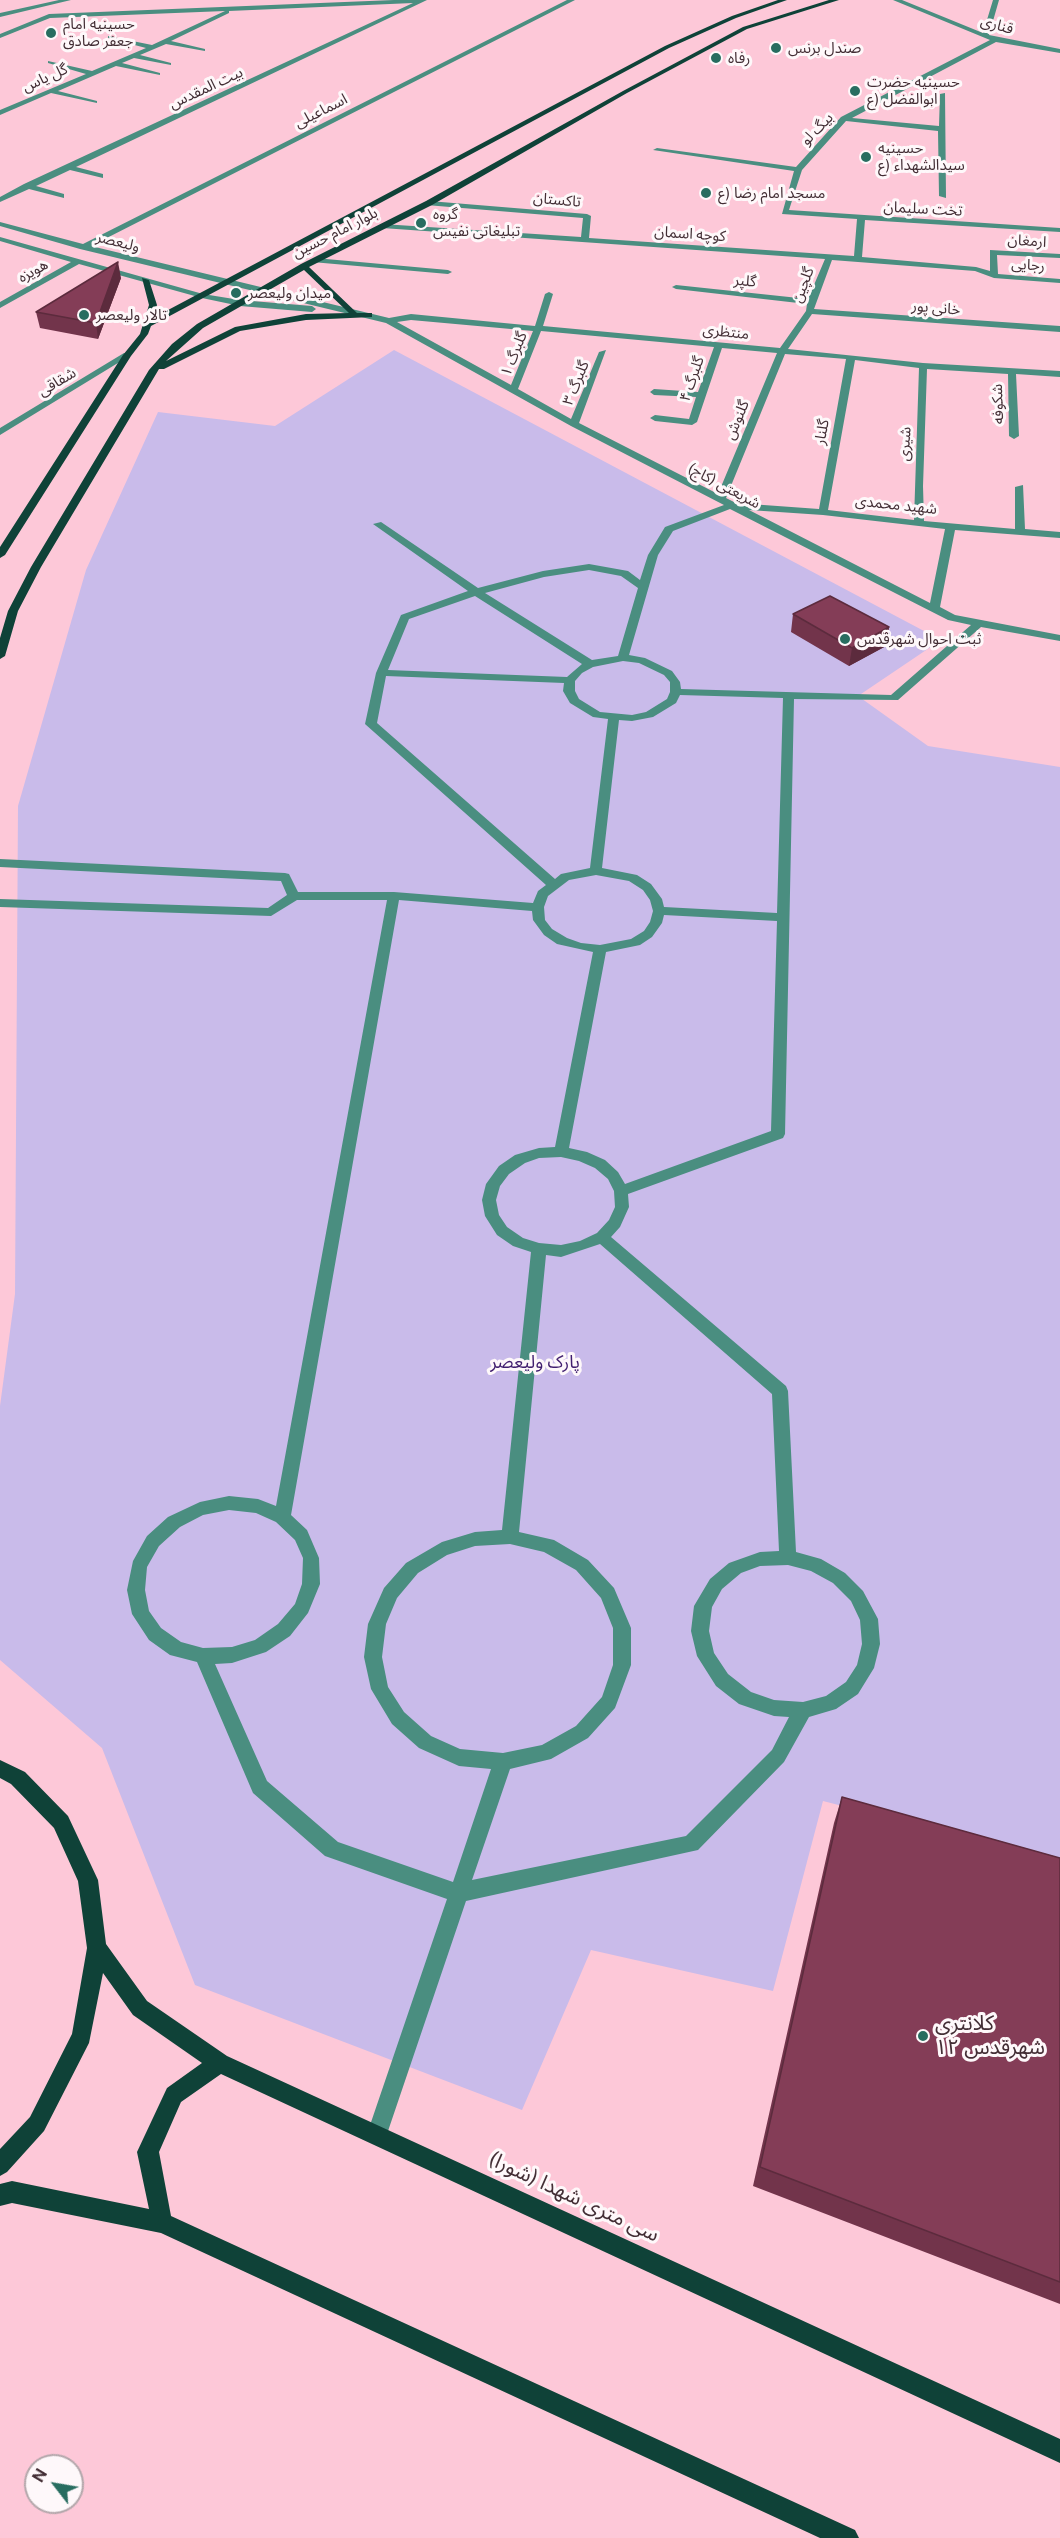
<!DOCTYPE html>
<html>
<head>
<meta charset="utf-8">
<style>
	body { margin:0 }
	#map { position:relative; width:1060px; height:2538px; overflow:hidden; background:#fdc8d8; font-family:"Public Sans",sans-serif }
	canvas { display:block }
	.north { position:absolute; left:24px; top:2454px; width:60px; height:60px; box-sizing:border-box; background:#fef8fa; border:2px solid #b3a7ab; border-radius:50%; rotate:301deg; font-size:16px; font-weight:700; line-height:24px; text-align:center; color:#432e35 }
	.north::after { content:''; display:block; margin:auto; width:21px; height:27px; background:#286d60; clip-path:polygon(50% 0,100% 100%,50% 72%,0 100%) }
</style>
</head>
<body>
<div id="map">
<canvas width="1060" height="2538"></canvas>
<div class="north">N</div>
</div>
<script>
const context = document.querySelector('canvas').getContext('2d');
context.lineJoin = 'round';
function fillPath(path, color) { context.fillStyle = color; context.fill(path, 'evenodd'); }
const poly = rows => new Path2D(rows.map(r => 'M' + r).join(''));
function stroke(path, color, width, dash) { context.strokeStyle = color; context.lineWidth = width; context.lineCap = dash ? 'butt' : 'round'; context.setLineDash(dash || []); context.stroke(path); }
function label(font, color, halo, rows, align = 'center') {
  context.font = font + ' "Public Sans","Noto Sans Arabic",sans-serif'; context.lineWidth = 6; context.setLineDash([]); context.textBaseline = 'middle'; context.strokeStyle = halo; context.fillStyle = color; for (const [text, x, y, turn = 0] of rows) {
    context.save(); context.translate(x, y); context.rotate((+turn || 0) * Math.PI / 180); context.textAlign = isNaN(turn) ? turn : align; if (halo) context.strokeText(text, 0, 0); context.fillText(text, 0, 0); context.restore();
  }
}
const green = poly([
	[394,350,941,640,858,696,928,746,1060,767,1060,1862,823,1801,773,1991,591,1950,522,2110,195,1985,102,1748,0,1660,0,1406,15,1294,18,806,86,570,158,412,275,426]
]);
const minor = poly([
	[59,0,71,0,0,17,0,13,59,0],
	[394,0,427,0,76,167,103,174,103,178,70,170,36,186,64,194,64,198,29,189,0,202,0,197,24,184,413,3,229,11,229,13,171,41,205,49,205,51,166,44,140,55,171,63,171,65,134,58,122,63,160,73,160,75,116,66,58,91,97,101,97,103,51,93,0,115,0,110,86,74,48,63,48,61,92,71,146,48,108,38,108,36,152,45,225,11,50,18,0,38,0,34,49,14,394,0],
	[567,0,575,0,91,246,389,318,411,314,535,326,545,294,549,292,553,294,543,326,780,348,806,311,807,304,676,289,672,287,676,285,808,299,825,259,382,228,378,226,382,224,581,237,583,218,426,205,429,201,587,214,591,216,589,238,854,256,857,219,782,214,794,171,653,150,657,148,796,167,841,117,990,40,893,0,902,0,983,33,993,0,999,0,989,35,1060,49,1060,53,996,42,852,118,939,126,940,94,945,93,946,198,939,196,938,131,846,121,802,170,789,210,1060,228,1060,232,865,220,862,257,976,267,990,271,990,250,1060,254,1060,258,997,255,998,274,1060,279,1060,283,994,278,975,271,832,260,814,309,1060,326,1060,332,812,314,788,349,923,363,1060,371,1060,377,1016,374,1019,436,1014,439,1009,436,1008,374,927,369,923,486,924,521,1015,529,1015,487,1023,485,1025,529,1060,532,1060,538,955,530,940,607,955,615,1060,635,1060,641,981,627,898,700,794,699,785,1134,783,1138,628,1194,629,1207,620,1227,611,1237,786,1386,788,1391,796,1552,821,1559,845,1573,863,1591,878,1619,880,1644,874,1668,858,1694,836,1709,809,1717,784,1762,698,1850,466,1901,387,2134,384,2141,377,2144,370,2141,367,2134,447,1899,325,1856,253,1793,197,1662,170,1655,149,1640,132,1614,127,1590,133,1561,147,1536,168,1517,200,1502,229,1496,258,1499,276,1506,387,900,297,900,271,916,0,907,0,899,268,908,287,895,281,881,0,867,0,859,285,873,289,874,298,892,394,892,533,903,538,891,546,885,365,724,376,673,401,615,468,591,373,524,381,522,478,588,543,571,589,564,628,571,640,580,648,555,665,527,724,505,571,426,386,323,80,249,0,226,0,222,83,244,567,0],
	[411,320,533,331,511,385,397,322,411,320],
	[541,331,714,347,698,392,654,389,650,392,654,395,696,397,689,419,655,415,650,418,655,421,692,425,697,422,722,348,777,353,718,494,579,423,606,350,599,352,571,419,518,389,541,331],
	[785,354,846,359,819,509,736,503,726,498,785,354],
	[855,360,919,368,914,520,828,510,855,360],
	[730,509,948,620,971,625,891,695,681,689,680,682,672,671,645,658,629,655,658,555,673,531,730,509],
	[749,510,823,515,945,529,930,603,749,510],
	[589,570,621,576,638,588,618,656,592,660,485,593,544,577,589,570],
	[475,596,582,664,567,677,388,670,409,619,475,596],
	[623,661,639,663,664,675,670,682,670,692,667,699,646,712,632,715,600,712,579,699,575,691,575,681,582,673,593,667,623,661],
	[386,676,564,683,563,691,570,703,593,717,608,719,590,868,561,874,555,879,377,723,386,676],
	[680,695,783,698,777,913,664,907,662,899,651,884,637,875,602,868,619,720,632,721,653,717,676,703,680,695],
	[596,875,629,881,643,890,650,900,653,911,650,922,644,931,631,939,600,945,581,943,567,938,552,929,545,920,544,907,548,896,569,880,596,875],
	[399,900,532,911,533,920,544,935,557,944,593,952,555,1147,539,1148,515,1155,499,1166,486,1184,482,1200,485,1216,497,1235,513,1246,531,1252,502,1530,475,1532,442,1542,406,1563,384,1588,368,1624,364,1657,371,1689,392,1724,419,1748,459,1766,491,1769,453,1882,338,1842,267,1781,215,1664,232,1663,266,1652,290,1636,308,1613,320,1584,319,1558,307,1530,291,1515,399,900],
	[664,915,777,921,771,1131,625,1184,618,1172,605,1160,587,1152,569,1148,606,952,640,945,652,937,662,923,664,915],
	[561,1157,579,1161,595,1168,608,1179,614,1191,615,1207,609,1220,597,1233,580,1241,561,1245,539,1243,523,1238,507,1227,499,1215,496,1200,500,1186,509,1174,525,1163,539,1158,561,1157],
	[600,1244,772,1394,779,1551,760,1552,729,1563,710,1579,694,1606,691,1631,697,1656,716,1686,739,1704,774,1716,789,1717,772,1750,686,1836,472,1880,510,1769,551,1759,588,1738,615,1708,631,1665,631,1628,614,1588,588,1560,554,1540,519,1532,546,1255,561,1257,600,1244],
	[229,1510,256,1513,276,1522,295,1540,303,1558,302,1584,295,1604,278,1624,255,1640,232,1647,203,1648,181,1642,161,1628,149,1611,145,1590,147,1567,159,1546,180,1527,203,1515,229,1510],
	[510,1544,544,1552,576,1570,601,1598,613,1628,613,1665,602,1697,576,1726,542,1745,503,1753,460,1749,431,1736,404,1712,388,1687,382,1657,386,1624,397,1598,418,1573,447,1555,475,1546,510,1544],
	[788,1565,811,1571,833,1583,851,1601,860,1620,862,1644,857,1665,846,1682,826,1696,803,1702,774,1700,751,1692,728,1674,714,1653,709,1631,712,1607,722,1589,741,1573,760,1566,788,1565],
	[0,237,203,294,240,300,312,306,316,309,312,312,240,306,202,298,79,264,0,308,0,302,71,262,0,241,0,237],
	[315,258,448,270,452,272,448,274,312,262,311,260,315,258],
	[124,353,131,355,0,435,0,428,124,353]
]);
const major = poly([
	[778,0,787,0,736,18,669,48,151,326,148,334,131,356,5,555,0,558,0,547,123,355,140,334,149,305,142,278,149,280,157,305,153,318,665,46,732,16,778,0],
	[829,0,839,0,747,29,627,93,432,205,309,267,357,313,372,313,372,317,306,320,240,331,164,369,159,369,41,567,18,611,5,656,0,659,0,638,8,611,31,567,149,370,172,344,197,324,301,264,426,201,623,91,743,27,829,0],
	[304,270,349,313,306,314,235,327,166,361,203,328,304,270],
	[0,1760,25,1772,68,1816,98,1880,106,1944,147,2001,227,2056,1060,2439,1060,2463,221,2074,181,2102,159,2152,171,2216,855,2530,859,2538,820,2538,161,2233,12,2203,0,2206,0,2184,12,2181,149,2209,137,2152,167,2088,202,2063,133,2015,103,1973,89,2043,44,2131,7,2172,0,2176,0,2149,30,2117,72,2034,87,1948,78,1881,54,1828,11,1784,0,1778,0,1760]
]);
const wall = poly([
	[121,278,98,339,40,328,36,312],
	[793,614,889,627,886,646,849,666,791,632],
	[842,1797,1060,1858,1060,2304,753,2186,834,1823]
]);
const shadedWall = poly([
	[118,262,121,278,98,339,96,323],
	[889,627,886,646,849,666,852,648]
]);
const building = poly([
	[118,262,96,323,36,312,118,262],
	[830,596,889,627,852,648,793,614,830,596],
	[842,1797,1060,1858,1060,2282,760,2167,842,1797]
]);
const markers = [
	[51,33,6,"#286d60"],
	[776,48,6,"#286d60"],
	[716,58,6,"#286d60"],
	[855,91,6,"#286d60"],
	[866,157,6,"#286d60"],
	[706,193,6,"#286d60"],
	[421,223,6,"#286d60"],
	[236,293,6,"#286d60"],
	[84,315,6,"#286d60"],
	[845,639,6,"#286d60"],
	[923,2036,6,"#286d60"]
];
const farPoinames = [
	["حسینیه امام",63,24],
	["جعفر صادق",63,41],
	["صندل برنس",788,48],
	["رفاه",728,58],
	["حسینیه حضرت",867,82],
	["ابوالفضل (ع",867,99],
	["حسینیه",878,148],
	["سیدالشهداء (ع",878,165],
	["مسجد امام رضا (ع",718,193],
	["گروه",433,214],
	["تبلیغاتی نفیس",433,231],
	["میدان ولیعصر",248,293],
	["تالار ولیعصر",96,315],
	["ثبت احوال شهرقدس",857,639]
];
const farStreetnames = [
	["قناری",997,25,16],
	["گل یاس",45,78,-24],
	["بیت المقدس",206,88,-25],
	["اسماعیلی",321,111,-27],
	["بیگ لو",817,129,-46],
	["تاکستان",557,200,5],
	["تخت سلیمان",923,209,3],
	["بلوار امام حسین",335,233,-27],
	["کوچه اسمان",690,234,4],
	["ارمغان",1027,241,4],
	["ولیعصر",118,242,14],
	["رجایی",1028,265,4],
	["هویزه",33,271,-29],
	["گلپر",745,281,6],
	["گلچین",803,285,-69],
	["خانی پور",936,308,5],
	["منتظری",726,332,6],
	["گلبرگ ۱",514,354,-68],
	["گلبرگ ۴",692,379,-71],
	["شقاقی",57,382,-31],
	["گلبرگ ۳",576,383,-68],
	["شکوفه",998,404,-92],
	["گلنوش",737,420,-67],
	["گلنار",822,432,-80],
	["شیری",905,444,-87],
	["شریعتی (کاج)",724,486,28],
	["شهید محمدی",896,505,6]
];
const parkNames = [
	["پارک ولیعصر",535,1362]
];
const nearPoinames = [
	["کلانتری",935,2024],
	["۱۲ شهرقدس",935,2048]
];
const nearStreetnames = [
	["سی متری شهدا (شورا)",574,2197,25]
];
fillPath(green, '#c9bbea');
fillPath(minor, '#4a8e80');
fillPath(major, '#0f4238');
fillPath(wall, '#72344b');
fillPath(shadedWall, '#5c2b3d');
fillPath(building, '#843d57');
stroke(building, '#5c2b3d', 1.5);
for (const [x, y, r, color] of markers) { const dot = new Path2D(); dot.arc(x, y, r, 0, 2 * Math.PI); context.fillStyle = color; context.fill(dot); stroke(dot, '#fef8fa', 2); }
label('15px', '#432e35', '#fef8fa', farPoinames, 'left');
label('15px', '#432e35', '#fef8fa', farStreetnames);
label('18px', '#411e6f', '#fef8fa', parkNames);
label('21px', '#432e35', '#fef8fa', nearPoinames, 'left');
label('21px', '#432e35', '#fef8fa', nearStreetnames);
</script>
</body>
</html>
